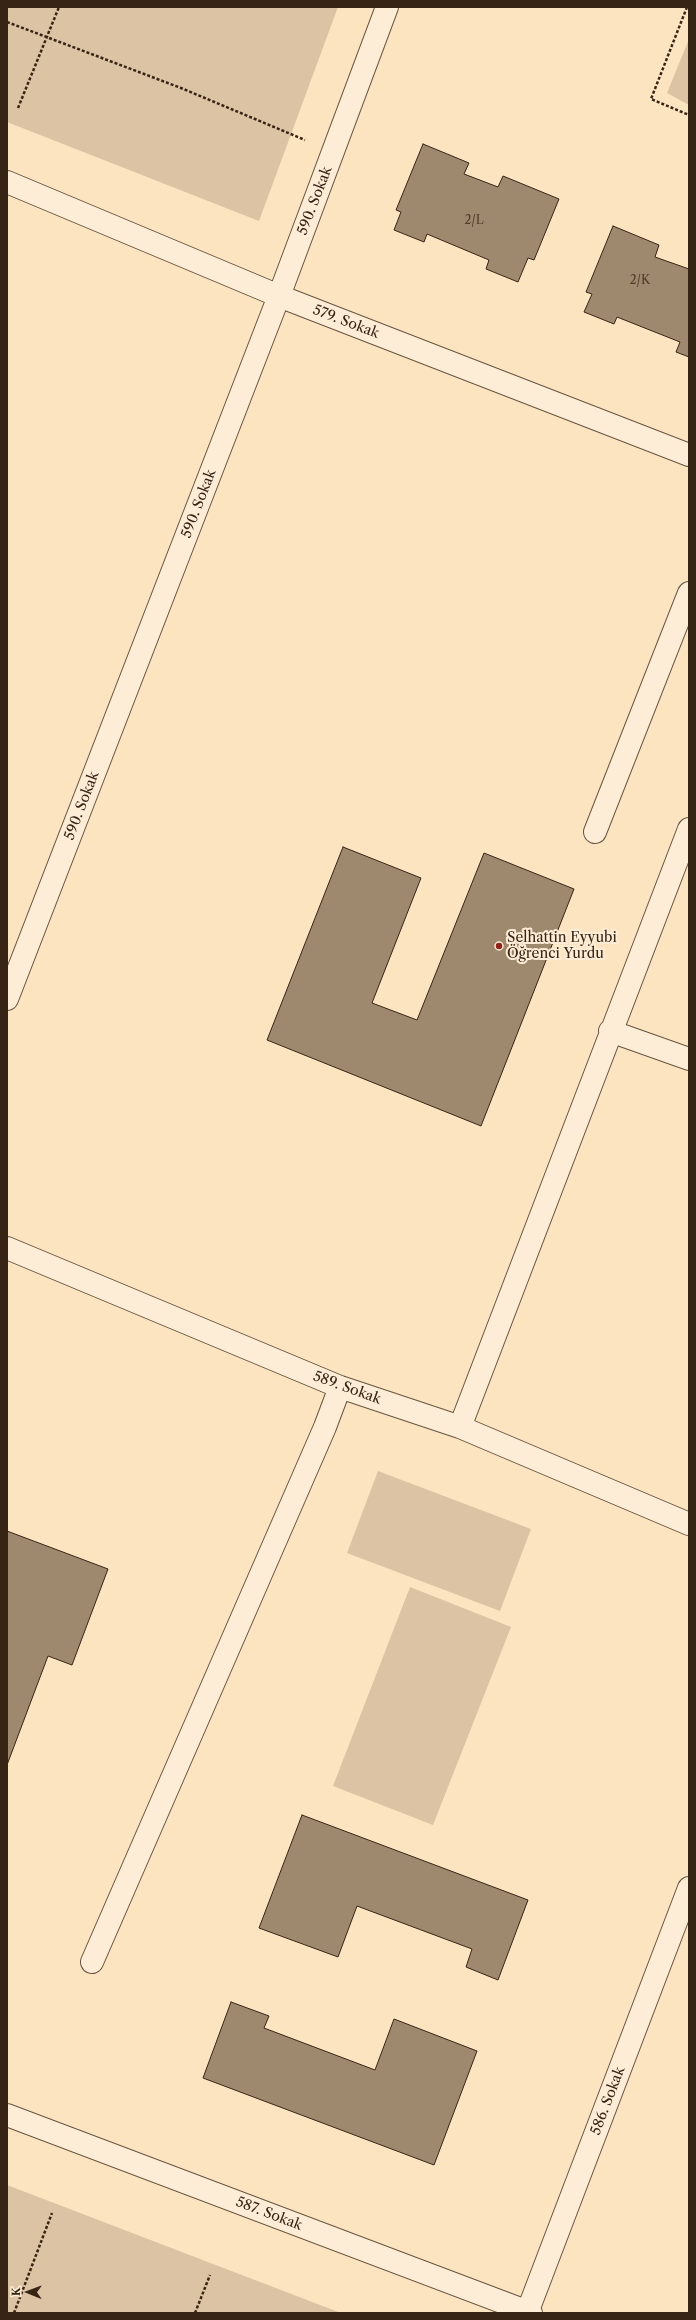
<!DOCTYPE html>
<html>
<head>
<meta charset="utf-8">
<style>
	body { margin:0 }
	#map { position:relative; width:696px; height:2320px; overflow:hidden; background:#fde4c0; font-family:"Libre Caslon Text",serif }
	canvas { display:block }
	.frame { position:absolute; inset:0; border:8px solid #372415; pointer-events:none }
	.north { position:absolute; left:8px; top:2272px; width:40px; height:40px; -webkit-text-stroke:3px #feedd6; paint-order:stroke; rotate:271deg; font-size:11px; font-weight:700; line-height:16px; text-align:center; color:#372415 }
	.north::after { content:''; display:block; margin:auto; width:14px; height:18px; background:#372415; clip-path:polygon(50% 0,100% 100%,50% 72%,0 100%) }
</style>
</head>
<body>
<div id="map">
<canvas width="696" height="2320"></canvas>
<div class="frame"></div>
<div class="north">K</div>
</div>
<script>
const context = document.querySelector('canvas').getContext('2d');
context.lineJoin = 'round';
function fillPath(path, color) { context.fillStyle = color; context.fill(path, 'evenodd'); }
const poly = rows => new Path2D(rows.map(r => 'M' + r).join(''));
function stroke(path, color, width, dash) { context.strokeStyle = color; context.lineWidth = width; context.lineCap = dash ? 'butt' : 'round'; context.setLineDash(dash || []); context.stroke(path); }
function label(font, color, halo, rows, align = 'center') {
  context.font = font + ' "Libre Caslon Text",serif'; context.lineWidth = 4; context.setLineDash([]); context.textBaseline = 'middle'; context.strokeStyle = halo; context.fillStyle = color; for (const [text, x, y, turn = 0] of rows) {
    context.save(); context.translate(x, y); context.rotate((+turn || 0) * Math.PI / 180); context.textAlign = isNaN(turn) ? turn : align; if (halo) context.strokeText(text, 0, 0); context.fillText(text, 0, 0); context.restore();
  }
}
const green = poly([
	[7,7,338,7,259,221,7,122],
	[689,39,689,105,667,93],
	[378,1471,531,1529,500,1611,347,1553],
	[410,1587,511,1627,433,1825,333,1786],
	[7,2185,341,2313,7,2313]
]);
const building = poly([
	[423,144,469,163,464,174,498,187,503,176,559,199,534,260,528,258,518,282,486,269,489,260,427,234,424,242,394,230,401,212,396,210,423,144],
	[613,226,659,245,655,257,689,269,689,357,676,352,680,342,617,317,614,324,584,312,592,294,586,292,613,226],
	[343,847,421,878,372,1003,417,1020,484,853,574,889,481,1126,267,1040,343,847],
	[7,1531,108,1569,72,1665,48,1656,7,1765,7,1531],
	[302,1815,528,1900,498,1980,466,1967,472,1949,357,1906,338,1957,259,1928,302,1815],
	[231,2002,269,2016,264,2028,375,2070,394,2019,477,2051,434,2165,203,2078,231,2002]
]);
const path = poly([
	[687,7,651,99,689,115],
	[7,22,181,88,305,140],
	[18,108,59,7],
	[14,2313,52,2213],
	[195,2313,210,2275]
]);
const minor = poly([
	[7,182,279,296,689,455],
	[595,832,689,593],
	[7,999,279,296,387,7],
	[610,1031,689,1059],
	[7,1248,340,1387,460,1427,689,1524],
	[460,1427,689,829],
	[92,1962,325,1427,340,1387],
	[7,2115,531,2313],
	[527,2313,689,1888]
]);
const markers = [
	[499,946,4,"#8f2418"]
];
const numberNames = [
	["2/L",474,221],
	["2/K",640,281]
];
const streetNames = [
	["590. Sokak",315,201,-69],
	["579. Sokak",346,322,21],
	["590. Sokak",199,504,-69],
	["590. Sokak",82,806,-69],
	["589. Sokak",347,1388,20],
	["586. Sokak",608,2101,-69],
	["587. Sokak",269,2214,21]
];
const poiNames = [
	["Selhattin Eyyubi",507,938],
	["Öğrenci Yurdu",507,954]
];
fillPath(green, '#dbc3a3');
fillPath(building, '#9e886e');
stroke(building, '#372415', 1);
stroke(minor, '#685440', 24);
stroke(path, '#372415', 2.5, [3, 2]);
stroke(minor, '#feedd6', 22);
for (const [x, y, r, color] of markers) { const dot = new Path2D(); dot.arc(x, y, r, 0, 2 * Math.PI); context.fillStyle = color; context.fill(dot); stroke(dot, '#feedd6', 1.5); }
label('12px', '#513d2b', null, numberNames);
label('14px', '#372415', '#feedd6', streetNames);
label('14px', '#372415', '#feedd6', poiNames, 'left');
</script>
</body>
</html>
